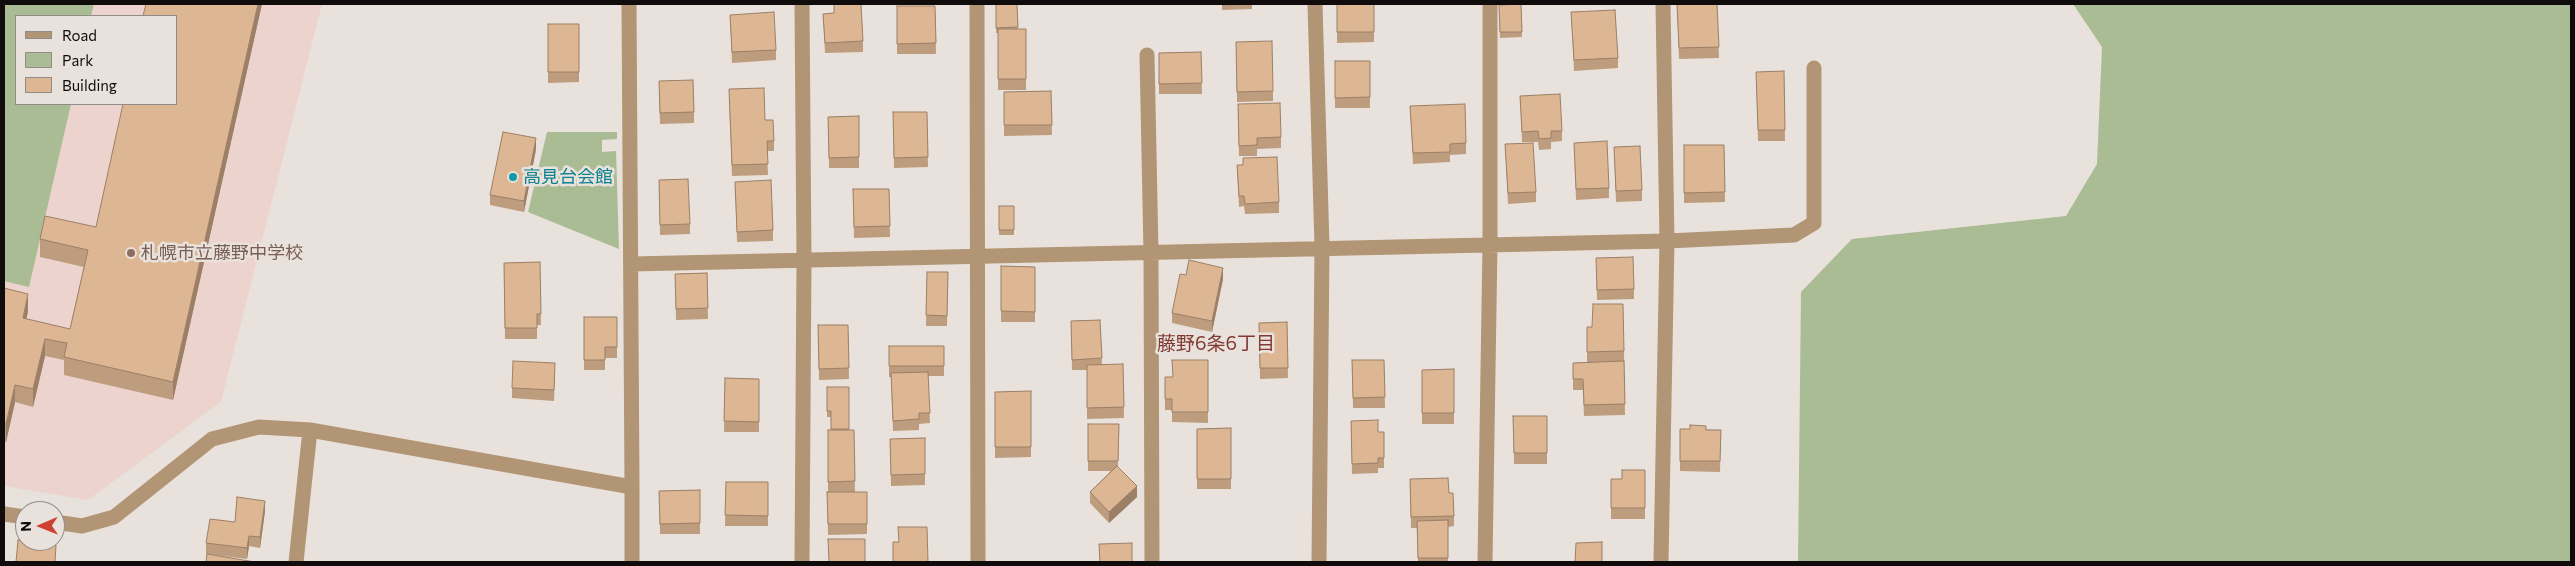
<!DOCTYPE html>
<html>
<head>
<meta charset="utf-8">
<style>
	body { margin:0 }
	#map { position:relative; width:2575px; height:566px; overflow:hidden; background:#e9e2dc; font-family:Commissioner,sans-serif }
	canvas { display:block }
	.frame { position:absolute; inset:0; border:5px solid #0f0c0b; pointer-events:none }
	.legend { position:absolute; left:15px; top:15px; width:162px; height:90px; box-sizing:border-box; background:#e9e2dc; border:1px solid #928c88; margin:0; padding:6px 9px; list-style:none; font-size:15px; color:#0f0c0b }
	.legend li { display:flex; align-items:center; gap:10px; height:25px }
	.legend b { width:25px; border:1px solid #928c88 }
	.north { position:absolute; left:15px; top:501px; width:50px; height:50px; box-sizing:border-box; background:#e9e2dc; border:1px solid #928c88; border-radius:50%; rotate:269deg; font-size:14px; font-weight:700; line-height:20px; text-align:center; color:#0f0c0b }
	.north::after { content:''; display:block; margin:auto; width:18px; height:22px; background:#cd4032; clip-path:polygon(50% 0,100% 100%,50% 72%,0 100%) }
</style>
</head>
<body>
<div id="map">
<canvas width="2575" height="566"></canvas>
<div class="frame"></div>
<ul class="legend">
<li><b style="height:6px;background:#b19574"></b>Road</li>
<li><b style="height:14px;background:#aabc94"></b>Park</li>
<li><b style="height:14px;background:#ddb693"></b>Building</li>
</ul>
<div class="north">N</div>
</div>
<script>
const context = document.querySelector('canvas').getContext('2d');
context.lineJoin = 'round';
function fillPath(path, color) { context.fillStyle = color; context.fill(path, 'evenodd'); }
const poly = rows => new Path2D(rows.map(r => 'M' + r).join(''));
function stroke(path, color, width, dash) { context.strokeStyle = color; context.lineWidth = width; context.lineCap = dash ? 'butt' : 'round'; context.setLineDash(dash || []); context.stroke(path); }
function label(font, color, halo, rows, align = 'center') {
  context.font = font + ' Commissioner,"Noto Sans JP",sans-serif'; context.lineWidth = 5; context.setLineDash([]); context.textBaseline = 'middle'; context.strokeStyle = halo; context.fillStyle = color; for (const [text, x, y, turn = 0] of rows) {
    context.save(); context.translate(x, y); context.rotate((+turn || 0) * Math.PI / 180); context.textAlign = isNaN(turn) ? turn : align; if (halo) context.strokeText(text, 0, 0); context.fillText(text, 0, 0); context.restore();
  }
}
const education = poly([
	[4,4,322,4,221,402,88,500,4,486],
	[16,16,176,16,176,104,16,104]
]);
const green = poly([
	[4,4,94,4,91,16,16,16,16,104,71,104,29,287,4,281],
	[2073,4,2571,4,2571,562,1798,562,1801,292,1852,239,2066,216,2097,164,2102,47],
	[547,132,617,132,617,139,602,140,602,152,616,151,619,249,528,212]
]);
const minor = poly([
	[629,4,632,487],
	[802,4,804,260,802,562],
	[977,4,978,562],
	[1315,4,1322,247,1319,562],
	[1663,4,1667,241,1794,235,1814,223,1814,68],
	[1147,55,1151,252,1152,562],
	[631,264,1667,241,1661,562],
	[4,514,25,517],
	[55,522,82,526,114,517,212,439,259,427,310,430,632,487,632,562],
	[296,562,310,430],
	[1485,562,1490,244,1490,4]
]);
const wall = poly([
	[262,4,173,400,64,375,64,360,45,356,33,407,15,402,6,442,4,442,4,288,28,311,26,319,70,329,84,267,40,257,40,239,96,227],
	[834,4,863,41,863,52,825,53,823,14,834,13],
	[996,4,1034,4,1034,5,1017,5,1018,29,1026,29,1026,90,998,90,998,33,996,33],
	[1222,4,1252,4,1252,9,1222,10],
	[1337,4,1374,4,1374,42,1337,43],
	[1521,4,1522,37,1500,38,1499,5],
	[1677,4,1717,4,1719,58,1679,59],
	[897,6,935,6,936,54,897,54],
	[1571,12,1618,58,1618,68,1574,71],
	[730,15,776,50,776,60,732,63],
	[548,24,579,24,579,82,548,83],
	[1236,42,1273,91,1273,101,1237,102],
	[1201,52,1202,94,1159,94,1159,53],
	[1335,61,1370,61,1370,108,1335,108],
	[1784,71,1785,141,1758,141,1756,72],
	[1051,91,1052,135,1004,136,1004,92],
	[659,92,694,112,694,123,660,124],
	[1520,96,1562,131,1562,141,1551,142,1551,149,1539,150,1538,142,1522,142],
	[729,99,765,120,774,141,774,151,767,151,768,175,732,176],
	[1238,104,1281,137,1281,148,1257,149,1257,156,1239,156],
	[1410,106,1466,143,1466,154,1450,155,1450,162,1413,164],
	[893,112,927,112,928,167,894,168],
	[859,116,859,168,829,168,828,117],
	[1574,143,1609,188,1609,198,1576,200],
	[1505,144,1536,192,1536,202,1508,204],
	[1684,145,1724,145,1725,202,1684,203],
	[1614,147,1642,190,1642,201,1616,202],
	[536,149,524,212,490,205,490,195],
	[1237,165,1279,202,1279,213,1245,214,1244,206,1239,207],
	[659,180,690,224,690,234,660,235],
	[735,182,773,230,773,241,737,242],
	[853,189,889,189,890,237,854,238],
	[999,206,1014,206,1014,235,999,235],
	[540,262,541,325,537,325,537,339,505,339,504,263],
	[1001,266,1035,267,1035,322,1001,322],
	[1596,269,1634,289,1634,299,1597,300],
	[927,272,948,272,947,326,926,326],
	[707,273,708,319,676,320,675,274],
	[1186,275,1223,279,1212,332,1172,323,1172,313],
	[584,317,617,317,617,358,605,358,605,370,584,370],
	[1100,320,1102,365,1123,364,1124,418,1087,419,1087,370,1072,370,1071,321],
	[1287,322,1288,378,1260,379,1259,323],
	[818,325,848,325,849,379,819,380],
	[1587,327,1624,351,1625,415,1584,416,1583,390,1573,390,1573,363,1587,362],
	[889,346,944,346,944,376,928,376,930,423,919,424,919,430,893,431,891,377,889,377],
	[1208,360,1208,423,1172,422,1172,410,1165,410,1165,377,1172,377],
	[1352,360,1384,360,1385,408,1353,408],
	[1454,369,1454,424,1422,424,1422,370],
	[555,374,554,401,512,398,512,388],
	[725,378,759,379,759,432,724,432],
	[827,387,849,430,854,430,855,492,828,492,828,430,831,430,831,417,827,417],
	[1031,391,1031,457,995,458,995,392],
	[1513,416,1547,416,1547,464,1514,464],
	[1351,421,1378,432,1384,458,1384,468,1378,468,1378,473,1352,474],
	[1088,424,1119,424,1118,467,1137,497,1109,523,1090,503,1090,492,1111,471,1088,471],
	[1231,428,1231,489,1197,489,1197,429],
	[1680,429,1721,430,1720,472,1680,471],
	[925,438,925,485,891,486,890,439],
	[1645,470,1645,519,1611,519,1611,479,1622,479],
	[1410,479,1449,493,1454,516,1454,526,1448,527,1448,562,1415,562,1418,562,1417,528,1411,528],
	[726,482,768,482,768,526,725,526],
	[700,490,700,534,660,534,659,491],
	[827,492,867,492,867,534,828,535],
	[265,511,260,548,249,546,247,559,206,554,206,543,235,522]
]);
const shadedWall = poly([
	[258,4,262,4,173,400,173,382],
	[536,138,536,149,524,212,524,201],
	[1223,268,1223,279,1212,332,1212,321],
	[28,294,28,311,23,336,23,318],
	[45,339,45,356,33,407,33,389],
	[15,385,15,402,6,442,6,424],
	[1137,486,1137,497,1109,523,1109,512],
	[265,501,265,511,260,548,260,537],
	[249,536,249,546,247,559,247,548]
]);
const building = poly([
	[146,4,258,4,173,382,64,357,67,343,45,339,33,389,15,385,6,424,4,424,4,288,28,294,23,318,70,329,88,250,40,239,45,216,96,227,123,104,176,104,176,16,143,16,146,4],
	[834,4,861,4,863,41,825,43,823,14,834,13,834,4],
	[996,4,1017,4,1018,27,996,28,996,4],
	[1222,4,1250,4,1222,5,1222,4],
	[1337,4,1374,4,1374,32,1337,32,1337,4],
	[1521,4,1522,32,1500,32,1499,5,1521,4],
	[1677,4,1717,4,1719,47,1679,48,1677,4],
	[897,6,935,6,936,43,897,44,897,6],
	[1615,10,1618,58,1574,60,1571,12,1615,10],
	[774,12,776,50,732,52,730,15,774,12],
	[548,24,579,24,579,72,548,72,548,24],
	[998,29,1026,29,1026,79,998,79,998,29],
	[1272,41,1273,91,1237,92,1236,42,1272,41],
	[1201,52,1202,83,1159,84,1159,53,1201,52],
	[1335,61,1370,61,1370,97,1335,98,1335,61],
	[1784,71,1785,130,1758,130,1756,72,1784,71],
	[693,80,694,112,660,113,659,81,693,80],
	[764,88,765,120,773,120,774,141,767,141,768,164,732,165,729,89,764,88],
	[1051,91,1052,125,1004,125,1004,92,1051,91],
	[1560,94,1562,131,1551,131,1551,138,1539,139,1538,131,1522,132,1520,96,1560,94],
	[1280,103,1281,137,1257,138,1257,145,1239,146,1238,104,1280,103],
	[1465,104,1466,143,1450,144,1450,152,1413,153,1410,106,1465,104],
	[893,112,927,112,928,157,894,158,893,112],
	[859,116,859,157,829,158,828,117,859,116],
	[503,132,536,138,524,201,490,195,503,132],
	[1607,141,1609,188,1576,189,1574,143,1607,141],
	[1533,143,1536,192,1508,193,1505,144,1533,143],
	[1684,145,1724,145,1725,192,1684,193,1684,145],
	[1640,146,1642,190,1616,191,1614,147,1640,146],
	[1277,157,1279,202,1245,204,1244,196,1239,196,1237,165,1243,165,1243,158,1277,157],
	[688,179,690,224,660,225,659,180,688,179],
	[771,180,773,230,737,232,735,182,771,180],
	[853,189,889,189,890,226,854,227,853,189],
	[999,206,1014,206,1014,230,999,230,999,206],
	[1633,257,1634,289,1597,290,1596,258,1633,257],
	[1189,260,1223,268,1212,321,1172,313,1180,274,1186,275,1189,260],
	[540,262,541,314,537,314,537,328,505,328,504,263,540,262],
	[1001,266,1035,267,1035,312,1001,311,1001,266],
	[927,272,948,272,947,316,926,315,927,272],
	[707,273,708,308,676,309,675,274,707,273],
	[1593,304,1623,304,1624,351,1587,352,1587,327,1592,327,1593,304],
	[584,317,617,317,617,347,605,347,605,360,584,360,584,317],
	[1100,320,1102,358,1072,360,1071,321,1100,320],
	[1287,322,1288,368,1260,368,1259,323,1287,322],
	[818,325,848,325,849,368,819,369,818,325],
	[889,346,944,346,944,366,889,366,889,346],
	[1172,360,1208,360,1208,412,1172,412,1172,399,1165,399,1165,377,1173,377,1172,360],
	[1352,360,1384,360,1385,397,1353,398,1352,360],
	[513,361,555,363,554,390,512,388,513,361],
	[1624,361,1625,404,1584,405,1583,379,1573,379,1573,363,1624,361],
	[1123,364,1124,407,1087,408,1087,365,1123,364],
	[1454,369,1454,413,1422,413,1422,370,1454,369],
	[928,372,930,413,919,413,919,419,893,421,891,373,928,372],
	[725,378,759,379,759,422,724,421,725,378],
	[827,387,849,387,849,429,831,429,831,411,827,411,827,387],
	[1031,391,1031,447,995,447,995,392,1031,391],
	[1513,416,1547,416,1547,453,1514,453,1513,416],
	[1378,420,1378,432,1384,432,1384,458,1378,458,1378,463,1352,464,1351,421,1378,420],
	[1088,424,1119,424,1118,461,1088,461,1088,424],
	[1690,425,1706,426,1706,430,1721,430,1720,461,1680,461,1680,429,1690,429,1690,425],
	[1231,428,1231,479,1197,479,1197,429,1231,428],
	[828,430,854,430,855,481,828,482,828,430],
	[925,438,925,474,891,475,890,439,925,438],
	[1117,466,1137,486,1109,512,1090,492,1117,466],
	[1622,470,1645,470,1645,508,1611,508,1611,479,1622,479,1622,470],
	[1448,478,1449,493,1453,493,1454,516,1411,517,1410,479,1448,478],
	[726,482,768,482,768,516,725,515,726,482],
	[700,490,700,523,660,524,659,491,700,490],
	[827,492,867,492,867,524,828,524,827,492],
	[237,497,265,501,260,537,249,536,247,548,206,543,210,519,235,522,237,497],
	[1448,520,1448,558,1418,558,1417,521,1448,520],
	[898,527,927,527,928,562,893,562,893,542,899,542,898,527],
	[828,539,865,539,865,562,829,562,828,539],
	[18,540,27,541,50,541,49,544,56,545,55,562,16,562,18,540],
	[1602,542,1602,562,1575,562,1576,543,1602,542],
	[1132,543,1132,562,1100,562,1099,544,1132,543],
	[207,554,255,562,206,562,207,554]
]);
const markers = [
	[513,177,5,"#0f9aa8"],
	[131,253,5,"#8d6e63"]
];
const cultureNames = [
	["高見台会館",523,177]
];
const educationNames = [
	["札幌市立藤野中学校",141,253]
];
const neighbourhoodNames = [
	["藤野6条6丁目",1216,344]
];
fillPath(education, '#edd3cd');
fillPath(green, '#aabc94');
stroke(minor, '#b19574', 15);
fillPath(wall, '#be9d7e');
fillPath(shadedWall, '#9b7f67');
fillPath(building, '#ddb693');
stroke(building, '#9b7f67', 1);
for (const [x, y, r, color] of markers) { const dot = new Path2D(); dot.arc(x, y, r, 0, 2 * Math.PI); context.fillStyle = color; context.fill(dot); stroke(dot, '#e9e2dc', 2); }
label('18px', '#0d838f', '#e9e2dc', cultureNames, 'left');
label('18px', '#785e54', '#e9e2dc', educationNames, 'left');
label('19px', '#813a31', '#e9e2dc', neighbourhoodNames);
</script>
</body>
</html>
